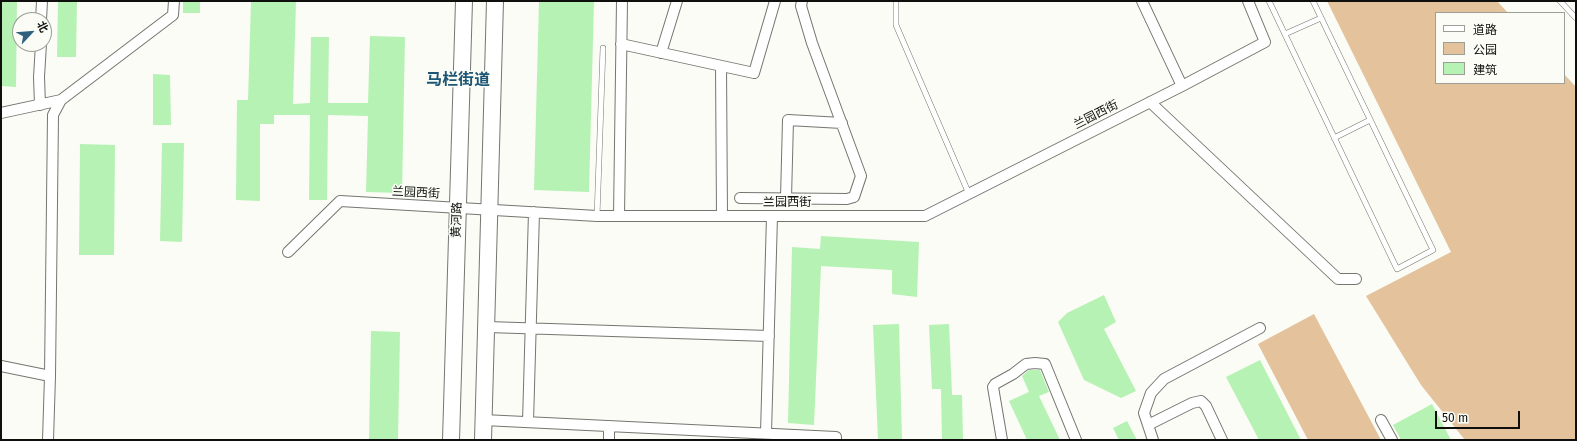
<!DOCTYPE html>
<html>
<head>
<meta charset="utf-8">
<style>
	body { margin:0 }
	#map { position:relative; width:1577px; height:441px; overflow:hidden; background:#fafcf5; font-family:"Fira Sans","Noto Sans SC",sans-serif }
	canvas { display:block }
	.frame { position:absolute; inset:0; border:2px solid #0f100d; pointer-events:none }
	.legend { position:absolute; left:1435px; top:12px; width:130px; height:72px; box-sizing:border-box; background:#fafcf5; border:1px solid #9c9e98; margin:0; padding:5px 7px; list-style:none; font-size:12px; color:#0f100d }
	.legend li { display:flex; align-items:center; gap:8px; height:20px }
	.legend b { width:20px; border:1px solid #9c9e98 }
	.north { position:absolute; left:12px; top:12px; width:40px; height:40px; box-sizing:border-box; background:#fafcf5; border:1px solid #9c9e98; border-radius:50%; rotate:64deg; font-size:11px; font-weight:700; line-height:16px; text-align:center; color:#0f100d }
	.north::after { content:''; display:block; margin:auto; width:14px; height:18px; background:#30617f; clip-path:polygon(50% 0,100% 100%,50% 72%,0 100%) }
	.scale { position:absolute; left:1435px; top:411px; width:85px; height:18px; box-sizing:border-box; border:2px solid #0f100d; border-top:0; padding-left:5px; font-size:12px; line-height:14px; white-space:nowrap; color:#0f100d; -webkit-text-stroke:3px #fafcf5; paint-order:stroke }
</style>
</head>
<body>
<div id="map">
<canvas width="1577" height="441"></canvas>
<div class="frame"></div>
<ul class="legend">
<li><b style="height:5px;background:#fff"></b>道路</li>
<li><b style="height:11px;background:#e4c39c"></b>公园</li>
<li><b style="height:11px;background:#b6f2b3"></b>建筑</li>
</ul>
<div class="north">北</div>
<div class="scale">50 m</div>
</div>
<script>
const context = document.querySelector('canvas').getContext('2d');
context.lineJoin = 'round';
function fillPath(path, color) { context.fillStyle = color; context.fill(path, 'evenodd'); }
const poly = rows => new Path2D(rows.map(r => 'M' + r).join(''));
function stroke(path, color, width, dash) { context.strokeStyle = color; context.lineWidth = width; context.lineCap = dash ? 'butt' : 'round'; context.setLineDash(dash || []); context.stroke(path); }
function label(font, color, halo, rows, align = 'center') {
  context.font = font + ' "Fira Sans","Noto Sans SC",sans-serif'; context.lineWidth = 3; context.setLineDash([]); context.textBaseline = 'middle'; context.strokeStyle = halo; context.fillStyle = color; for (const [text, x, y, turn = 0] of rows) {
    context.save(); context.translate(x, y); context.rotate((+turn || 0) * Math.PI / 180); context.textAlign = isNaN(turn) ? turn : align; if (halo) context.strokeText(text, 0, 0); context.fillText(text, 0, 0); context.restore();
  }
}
const green = poly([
	[1327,1,1497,1,1508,13,1436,13,1436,83,1564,83,1564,74,1576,87,1576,440,1465,440,1421,385,1366,296,1451,252],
	[1314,314,1381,440,1308,440,1258,344]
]);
const building = poly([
	[1,1,17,1,16,87,1,86],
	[58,1,77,1,76,57,57,57],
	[183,1,200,1,200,13,183,13],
	[251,1,296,1,293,104,310,103,311,37,329,37,328,103,368,103,370,36,405,37,402,193,366,192,368,116,328,115,327,200,309,200,310,115,274,115,274,124,260,124,260,201,236,200,237,100,248,100],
	[539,1,594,1,589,192,534,190],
	[153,74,170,75,171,125,153,125],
	[162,143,184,143,182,242,160,241],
	[80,144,115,145,114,255,79,255],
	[821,236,919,242,917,297,892,294,892,270,821,266,814,425,788,423,792,247,820,249],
	[1104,295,1116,322,1104,329,1136,391,1121,398,1084,380,1058,322,1067,313],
	[899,324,902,440,878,440,873,325],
	[949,324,952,395,962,395,963,440,942,440,941,389,932,389,929,325],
	[371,331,400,332,398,440,369,440],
	[1260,360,1301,440,1259,440,1226,377],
	[1029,370,1040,370,1049,392,1039,396,1060,440,1027,440,1009,401,1029,392,1022,376],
	[1432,404,1451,440,1401,440,1393,425],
	[1127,421,1137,440,1119,440,1113,428]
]);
const lane = poly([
	[896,1,896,25,969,194],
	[1269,1,1397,269,1433,250,1313,1],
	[1560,1,1576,18],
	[1285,34,1321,18],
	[1334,138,1370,120],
	[597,216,603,48]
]);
const street = poly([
	[41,20,42,1],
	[621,44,754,73,775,1],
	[661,53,677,1],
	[721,66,722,216],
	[1182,86,1265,42,1248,1],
	[1150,102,1338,279,1356,279],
	[40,105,39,77,41,44],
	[1,113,61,100],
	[740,198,847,199,854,197,861,176,812,43,801,6,802,1],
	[786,198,788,120,842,123],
	[619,216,622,1],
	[288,252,340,201,597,216,925,216,1182,86,1142,1],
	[487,327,769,336],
	[1,366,50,376],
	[483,420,836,437,836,440],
	[1381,420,1392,440],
	[528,422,534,212],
	[1148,425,1192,403,1201,401,1206,406,1222,440],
	[766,433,772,216],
	[48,440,50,376,53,115,61,100,173,15,174,1],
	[609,440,609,426],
	[1002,440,993,387,995,384,1013,374,1026,364,1035,363,1045,364,1076,440],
	[1153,440,1144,413,1151,393,1164,379,1260,328]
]);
const primary = poly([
	[451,440,464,1],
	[483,440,495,1]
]);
const streetNames = [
	["兰园西街",1096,115,-27],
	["兰园西街",416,193,3],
	["兰园西街",787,203],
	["黄河路",457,220,-88]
];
const districtNames = [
	["马栏街道",458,81]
];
fillPath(green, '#e4c39c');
fillPath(building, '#b6f2b3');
stroke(lane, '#747670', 6);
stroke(street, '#747670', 12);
stroke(primary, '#747670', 18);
stroke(lane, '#fff', 5);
stroke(street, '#fff', 10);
stroke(primary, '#fff', 16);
label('12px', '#0f100d', '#fafcf5', streetNames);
label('bold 16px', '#1c5576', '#fafcf5', districtNames);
</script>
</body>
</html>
